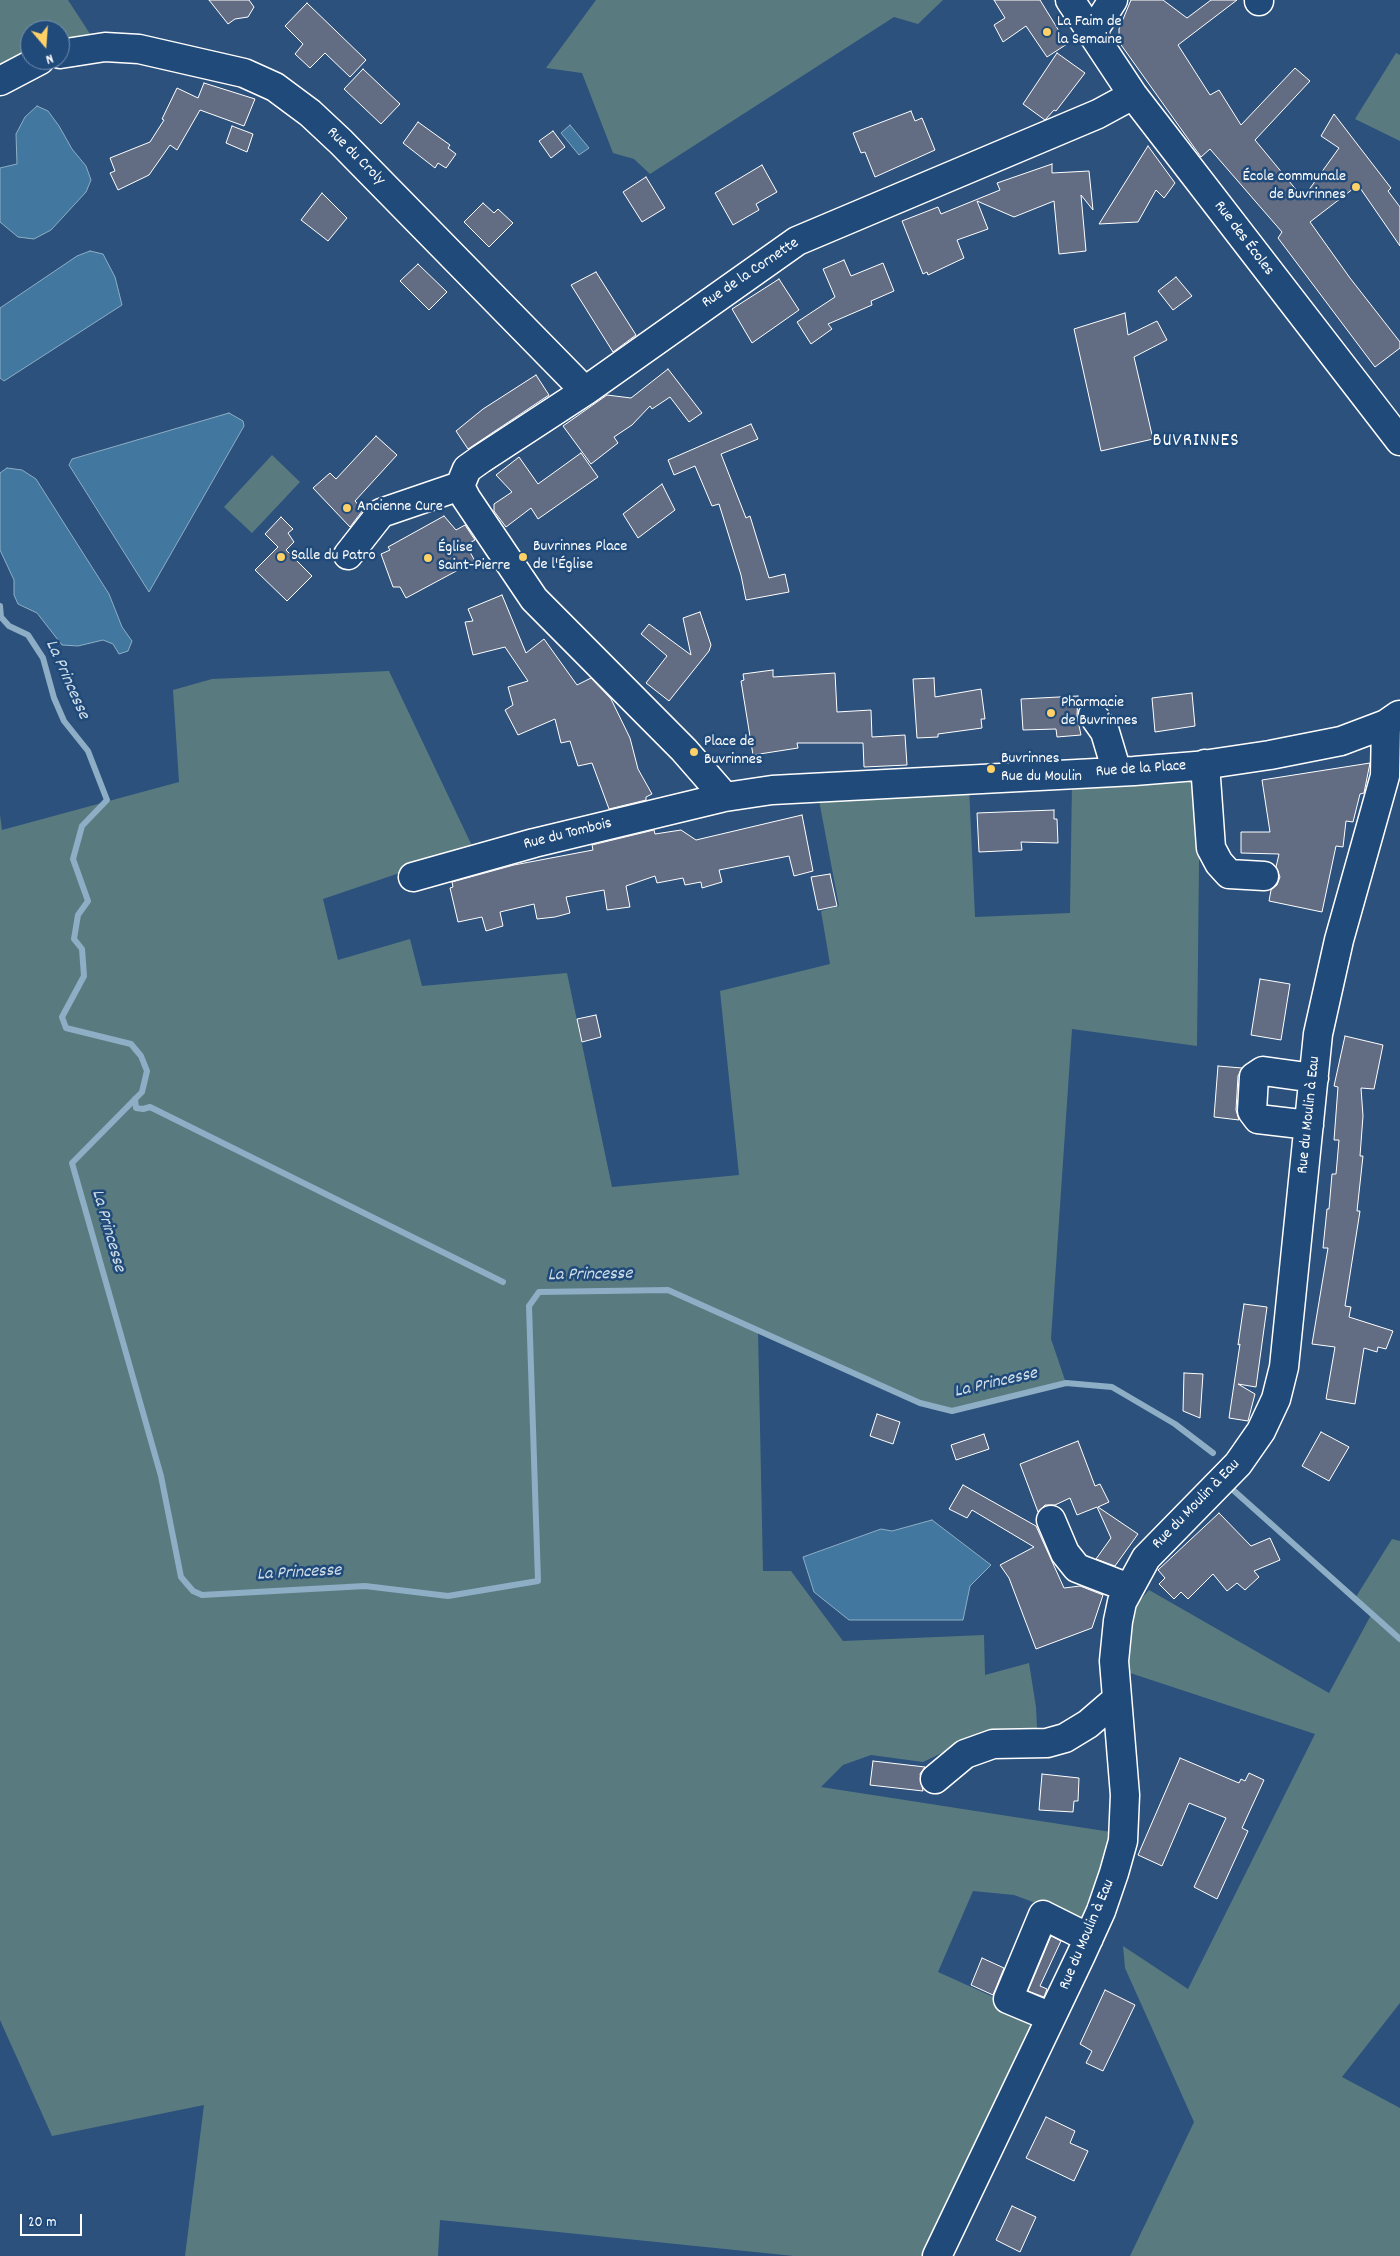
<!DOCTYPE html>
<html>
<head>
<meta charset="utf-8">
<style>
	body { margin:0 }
	#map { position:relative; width:1400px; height:2256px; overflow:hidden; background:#2c517c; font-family:Dekko,sans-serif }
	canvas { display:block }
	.north { position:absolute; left:20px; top:20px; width:50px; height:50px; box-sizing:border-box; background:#1f4a7a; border:1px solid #7992af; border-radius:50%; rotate:162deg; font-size:14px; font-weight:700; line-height:20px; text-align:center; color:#fff }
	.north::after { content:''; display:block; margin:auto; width:18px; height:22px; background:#ffd166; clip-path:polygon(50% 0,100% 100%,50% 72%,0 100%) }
	.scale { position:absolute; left:20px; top:2214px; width:62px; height:22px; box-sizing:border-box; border:2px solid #fff; border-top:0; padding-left:6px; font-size:15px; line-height:18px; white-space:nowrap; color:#fff; -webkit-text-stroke:4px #1f4a7a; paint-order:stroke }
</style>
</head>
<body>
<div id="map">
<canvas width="1400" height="2256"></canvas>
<div class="north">N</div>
<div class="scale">20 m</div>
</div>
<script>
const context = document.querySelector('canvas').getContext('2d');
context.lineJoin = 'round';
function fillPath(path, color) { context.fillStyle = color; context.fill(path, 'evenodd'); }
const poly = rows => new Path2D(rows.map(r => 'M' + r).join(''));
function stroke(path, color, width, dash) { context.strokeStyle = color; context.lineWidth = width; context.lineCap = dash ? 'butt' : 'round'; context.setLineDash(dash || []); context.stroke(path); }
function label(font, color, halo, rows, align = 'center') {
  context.font = font + ' Dekko,sans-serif'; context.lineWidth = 5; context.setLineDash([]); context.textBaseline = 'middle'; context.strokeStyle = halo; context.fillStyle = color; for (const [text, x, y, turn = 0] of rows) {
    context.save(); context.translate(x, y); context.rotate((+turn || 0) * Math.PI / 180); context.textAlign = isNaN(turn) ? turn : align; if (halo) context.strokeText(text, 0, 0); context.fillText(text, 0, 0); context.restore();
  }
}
const green = poly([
	[0,0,68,0,94,40,60,47,60,30,30,30,30,56,0,71],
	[596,0,943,0,918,24,894,17,650,174,634,159,613,153,582,73,546,68],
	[1396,53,1400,55,1400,141,1355,119],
	[272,455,300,482,252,533,224,507],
	[389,671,473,848,323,899,338,960,410,939,422,986,567,973,612,1187,739,1175,720,991,830,964,821,911,839,906,818,795,969,787,975,917,1070,913,1072,784,1200,774,1197,1046,1072,1029,1051,1339,1066,1383,952,1411,920,1403,758,1331,763,1571,791,1571,843,1641,984,1635,985,1675,1029,1663,1036,1707,1037,1728,985,1732,923,1762,871,1755,843,1765,821,1787,1111,1832,1104,1871,1084,1921,1014,1895,973,1891,938,1972,1040,2018,928,2256,794,2256,440,2220,438,2256,185,2256,204,2105,52,2136,0,2020,0,815,2,830,179,782,173,690,212,679],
	[1392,1539,1400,1541,1400,2003,1342,2077,1400,2108,1400,2256,1130,2256,1194,2122,1125,1968,1123,1946,1188,1989,1315,1734,1124,1671,1124,1652,1135,1606,1149,1590,1329,1693,1371,1615,1354,1600]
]);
const water = poly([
	[37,106,48,111,59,126,72,149,86,166,91,180,86,192,51,230,34,239,18,237,0,222,0,168,17,164,16,134,25,117,37,106],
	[570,125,589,148,579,155,561,133,570,125],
	[90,251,103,254,115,277,122,305,4,381,0,378,0,308,77,256,90,251],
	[229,413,243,421,244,426,149,592,69,465,72,459,229,413],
	[7,468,22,470,36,479,109,594,122,627,132,641,128,651,119,654,113,644,103,640,78,646,62,645,37,613,18,604,14,595,14,580,0,550,0,473,7,468],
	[932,1520,991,1565,970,1586,963,1620,849,1620,814,1592,803,1557,881,1529,892,1531,932,1520]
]);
const stream = poly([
	[0,606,1,617,9,626,28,635,43,658,54,698,64,721,88,751,107,800,82,826,73,859,88,901,78,915,74,939,82,949,84,976,62,1017,66,1028,131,1044,141,1056,147,1071,142,1092,72,1163,161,1476,181,1577,193,1591,202,1595,365,1586,448,1596,538,1581,529,1306,539,1292,668,1290,920,1403,952,1411,1066,1383,1112,1387,1175,1424,1213,1453],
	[135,1099,136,1108,143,1109,150,1107,503,1282],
	[1232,1489,1400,1639]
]);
const building = poly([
	[209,0,249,0,254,7,248,17,235,19,228,24,209,0],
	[994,0,1040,0,1067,44,1047,57,1026,26,1003,42,994,25,1005,18,994,0],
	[1131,0,1163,0,1187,18,1211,0,1237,0,1178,45,1210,95,1219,90,1241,125,1295,68,1310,81,1255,140,1303,198,1339,148,1321,136,1334,114,1391,188,1388,191,1400,207,1400,246,1358,185,1310,222,1350,278,1400,342,1400,348,1375,367,1278,238,1282,232,1210,149,1201,157,1119,42,1119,29,1131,0],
	[307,3,366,60,350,77,325,53,310,68,295,54,303,44,285,26,307,3],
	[1057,53,1085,73,1056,111,1054,110,1045,120,1023,104,1057,53],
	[363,69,400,104,381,124,344,89,363,69],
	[204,83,255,99,244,126,200,110,177,150,170,145,149,175,118,190,110,173,115,171,110,158,150,142,164,120,162,119,177,88,198,98,204,83],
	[911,111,915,121,922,118,935,150,875,177,865,152,861,153,853,133,911,111],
	[418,122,450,145,448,148,456,154,446,168,438,163,435,168,403,143,418,122],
	[232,126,253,134,247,152,226,143,232,126],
	[553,131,565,147,551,158,539,141,553,131],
	[1148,146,1175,183,1164,198,1156,190,1138,222,1099,224,1148,146],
	[1052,164,1052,173,1089,171,1093,210,1081,195,1086,251,1059,254,1054,201,1014,217,977,201,988,229,957,240,964,258,928,275,927,272,923,274,902,221,938,207,941,214,1000,190,997,183,1052,164],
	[762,165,777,192,756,204,759,210,733,225,715,193,762,165],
	[646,177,665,208,642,222,623,192,646,177],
	[322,193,347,218,328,241,301,220,322,193],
	[483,203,494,213,498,209,513,223,489,247,464,222,483,203],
	[844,260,851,276,883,263,894,291,871,301,872,305,828,324,832,329,811,344,797,322,835,297,823,269,844,260],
	[418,264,447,292,429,310,400,281,418,264],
	[596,272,636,335,613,352,571,285,596,272],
	[1176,277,1192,296,1173,310,1158,291,1176,277],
	[779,279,799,310,752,343,732,309,779,279],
	[1125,313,1128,335,1157,321,1167,340,1134,357,1153,439,1101,451,1074,329,1125,313],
	[668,369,702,413,689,422,670,397,652,409,650,406,632,425,614,437,618,443,591,464,563,426,607,395,631,398,668,369],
	[536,375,549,395,468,449,456,431,483,409,536,375],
	[751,424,758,439,721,454,746,518,750,516,769,578,785,574,789,592,746,600,741,575,719,504,712,506,695,466,674,475,668,460,751,424],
	[376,436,397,455,355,501,363,510,350,527,313,488,330,473,336,479,376,436],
	[581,453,598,477,538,519,531,508,506,527,494,511,494,504,512,492,496,475,519,457,538,484,581,453],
	[662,484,675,510,638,538,623,514,662,484],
	[444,516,456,530,465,525,475,540,466,545,475,561,406,598,400,587,393,587,381,554,390,550,388,547,444,516],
	[281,517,293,529,288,533,294,542,286,550,312,576,287,601,255,570,278,547,265,534,281,517],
	[502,595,526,653,544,639,577,685,591,678,611,699,630,738,638,769,652,794,646,797,646,800,609,809,592,763,578,766,570,741,561,743,555,719,518,735,505,710,513,705,508,687,528,681,505,647,473,655,465,622,473,621,468,609,502,595],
	[700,612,711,645,709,651,669,701,646,683,667,656,641,634,649,624,691,655,683,618,700,612],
	[773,670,773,677,835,673,837,712,871,710,872,737,905,735,907,765,864,767,863,743,797,743,798,748,753,755,741,681,744,680,743,674,773,670],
	[934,678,935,697,981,689,985,719,981,719,982,728,938,734,938,737,917,738,913,679,934,678],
	[1192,693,1195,726,1155,732,1152,698,1192,693],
	[1078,696,1077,716,1081,735,1057,737,1056,729,1023,730,1021,699,1078,696],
	[1370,763,1364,793,1360,794,1353,822,1346,821,1343,847,1336,846,1322,912,1269,901,1271,890,1277,885,1280,877,1276,867,1279,854,1241,853,1241,832,1270,832,1262,780,1370,763],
	[1054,810,1054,819,1057,819,1058,843,1021,842,1022,850,979,852,977,813,1054,810],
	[802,815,813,871,794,876,789,856,719,870,722,882,702,888,701,882,685,885,683,878,657,883,655,876,626,886,630,907,607,910,604,890,566,897,570,913,555,917,537,919,534,904,500,912,503,926,486,931,482,917,458,922,450,888,453,887,452,882,514,865,593,850,592,845,654,830,655,834,681,830,696,840,802,815],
	[830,874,837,906,818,910,811,877,830,874],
	[1260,979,1290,984,1281,1040,1251,1035,1260,979],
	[596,1015,601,1037,582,1042,577,1019,596,1015],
	[1345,1036,1383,1045,1374,1089,1361,1088,1363,1116,1360,1156,1363,1156,1357,1211,1360,1211,1345,1306,1351,1307,1349,1317,1393,1331,1386,1349,1378,1347,1377,1352,1364,1348,1355,1404,1326,1399,1335,1347,1312,1344,1328,1248,1323,1248,1327,1209,1329,1209,1332,1174,1336,1174,1339,1140,1334,1140,1338,1087,1334,1086,1345,1036],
	[1218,1066,1242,1068,1238,1076,1236,1110,1239,1120,1214,1117,1218,1066],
	[1244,1304,1267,1307,1256,1387,1238,1384,1255,1394,1248,1421,1229,1418,1240,1344,1238,1345,1244,1304],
	[1184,1373,1203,1374,1200,1418,1183,1411,1184,1373],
	[877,1414,900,1422,893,1444,870,1436,877,1414],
	[1321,1432,1349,1447,1329,1481,1302,1466,1321,1432],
	[984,1434,989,1449,956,1460,951,1445,984,1434],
	[1078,1441,1095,1486,1100,1484,1109,1502,1098,1507,1138,1534,1115,1566,1096,1559,1111,1538,1097,1507,1077,1515,1070,1498,1055,1505,1045,1505,1038,1512,1020,1464,1078,1441],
	[963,1485,1036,1526,1064,1588,1080,1586,1103,1595,1092,1628,1036,1649,1009,1578,1000,1565,1034,1547,972,1510,967,1518,949,1509,963,1485],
	[1219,1513,1251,1546,1270,1538,1280,1560,1254,1571,1259,1577,1245,1590,1237,1583,1227,1591,1213,1574,1188,1599,1181,1592,1174,1599,1159,1584,1165,1578,1158,1570,1219,1513],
	[1180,1758,1239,1783,1241,1779,1245,1781,1249,1773,1264,1780,1242,1828,1248,1831,1217,1899,1194,1887,1226,1818,1189,1803,1162,1866,1138,1855,1180,1758],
	[873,1761,925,1767,920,1774,923,1791,870,1785,873,1761],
	[1042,1774,1079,1778,1078,1801,1074,1801,1073,1812,1039,1810,1042,1774],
	[1051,1936,1061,1941,1040,1986,1047,1989,1044,1997,1028,1991,1051,1936],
	[982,1958,1004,1968,993,1995,971,1985,982,1958],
	[1105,1990,1135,2005,1103,2071,1086,2063,1092,2051,1080,2044,1105,1990],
	[1046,2117,1075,2131,1070,2143,1088,2151,1074,2181,1026,2158,1046,2117],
	[1012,2206,1036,2217,1020,2252,996,2240,1012,2206]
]);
const minor = poly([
	[1070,0,1133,95,1400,441],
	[1259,1,1259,0],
	[1092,33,1113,0],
	[60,54,105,47,139,49,244,73,275,87,310,113,341,142,585,391],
	[0,81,40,60],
	[460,486,467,469,481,459,585,391,797,241,1098,114,1133,95],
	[460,486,466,498,534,599,684,750,725,797],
	[348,555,381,513,460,486],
	[1093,715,1105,732,1117,772],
	[1205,764,1211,848,1219,863,1229,874,1264,876],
	[413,877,534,843,725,797,772,790,1134,771,1196,766,1270,755,1341,741,1386,724,1399,715],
	[1309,1125,1258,1119,1252,1111,1254,1077,1263,1071,1314,1078],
	[1051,1520,1065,1553,1077,1568,1129,1588],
	[935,1779,965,1754,993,1744,1047,1743,1065,1738,1088,1724,1117,1699],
	[1051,2017,1008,1999,1043,1915,1089,1938],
	[937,2256,1081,1955,1101,1911,1114,1873,1123,1841,1125,1795,1114,1661,1118,1621,1122,1602,1146,1558,1238,1464,1261,1431,1276,1399,1284,1367,1318,1034,1339,940,1385,776,1386,724]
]);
const markers = [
	[1047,32,5,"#ffd166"],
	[1356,187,5,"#ffd166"],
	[347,508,5,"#ffd166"],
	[281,557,5,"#ffd166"],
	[523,557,5,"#ffd166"],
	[428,558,5,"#ffd166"],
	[1051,713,5,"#ffd166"],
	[694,752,5,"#ffd166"],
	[991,769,5,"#ffd166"]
];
const poiNames = [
	["La Faim de",1057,23],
	["la Semaine",1057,41],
	["École communale",1346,178,"right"],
	["de Buvrinnes",1346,196,"right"],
	["Ancienne Cure",357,508],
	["Buvrinnes Place",533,548],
	["de l'Église",533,566],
	["Église",438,549],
	["Saint-Pierre",438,567],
	["Salle du Patro",291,557],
	["Pharmacie",1061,704],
	["de Buvrinnes",1061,722],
	["Place de",704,743],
	["Buvrinnes",704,761],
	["Buvrinnes",1001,760],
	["Rue du Moulin",1001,778]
];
const streetNames = [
	["Rue du Croly",355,157,45],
	["Rue des Écoles",1243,239,53],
	["Rue de la Cornette",751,274,-34],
	["Rue de la Place",1141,770,-4],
	["Rue du Tombois",568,835,-14],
	["Rue du Moulin à Eau",1310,1115,-84],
	["Rue du Moulin à Eau",1197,1505,-46],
	["Rue du Moulin à Eau",1088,1935,-67]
];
const waterNames = [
	["La Princesse",66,680,66],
	["La Princesse",107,1231,74],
	["La Princesse",590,1276,-1],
	["La Princesse",996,1384,-13],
	["La Princesse",299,1574,-3]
];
const quarterNames = [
	["BUVRINNES",1196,442]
];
fillPath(green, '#597b80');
fillPath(water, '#42789f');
stroke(water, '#8eaec5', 1);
stroke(stream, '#8eaec5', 6);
fillPath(building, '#626c83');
stroke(building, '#fff', 1);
stroke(minor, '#fff', 31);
stroke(minor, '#1f4a7a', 28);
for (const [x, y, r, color] of markers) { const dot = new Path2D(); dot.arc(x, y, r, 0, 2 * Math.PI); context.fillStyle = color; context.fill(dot); stroke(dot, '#1f4a7a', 2); }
label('16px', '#fff', '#1f4a7a', poiNames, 'left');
label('16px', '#fff', '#1f4a7a', streetNames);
label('italic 18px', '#d0dde7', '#1f4a7a', waterNames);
context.letterSpacing = '1px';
label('19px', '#fff', '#1f4a7a', quarterNames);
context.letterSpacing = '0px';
</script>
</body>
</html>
